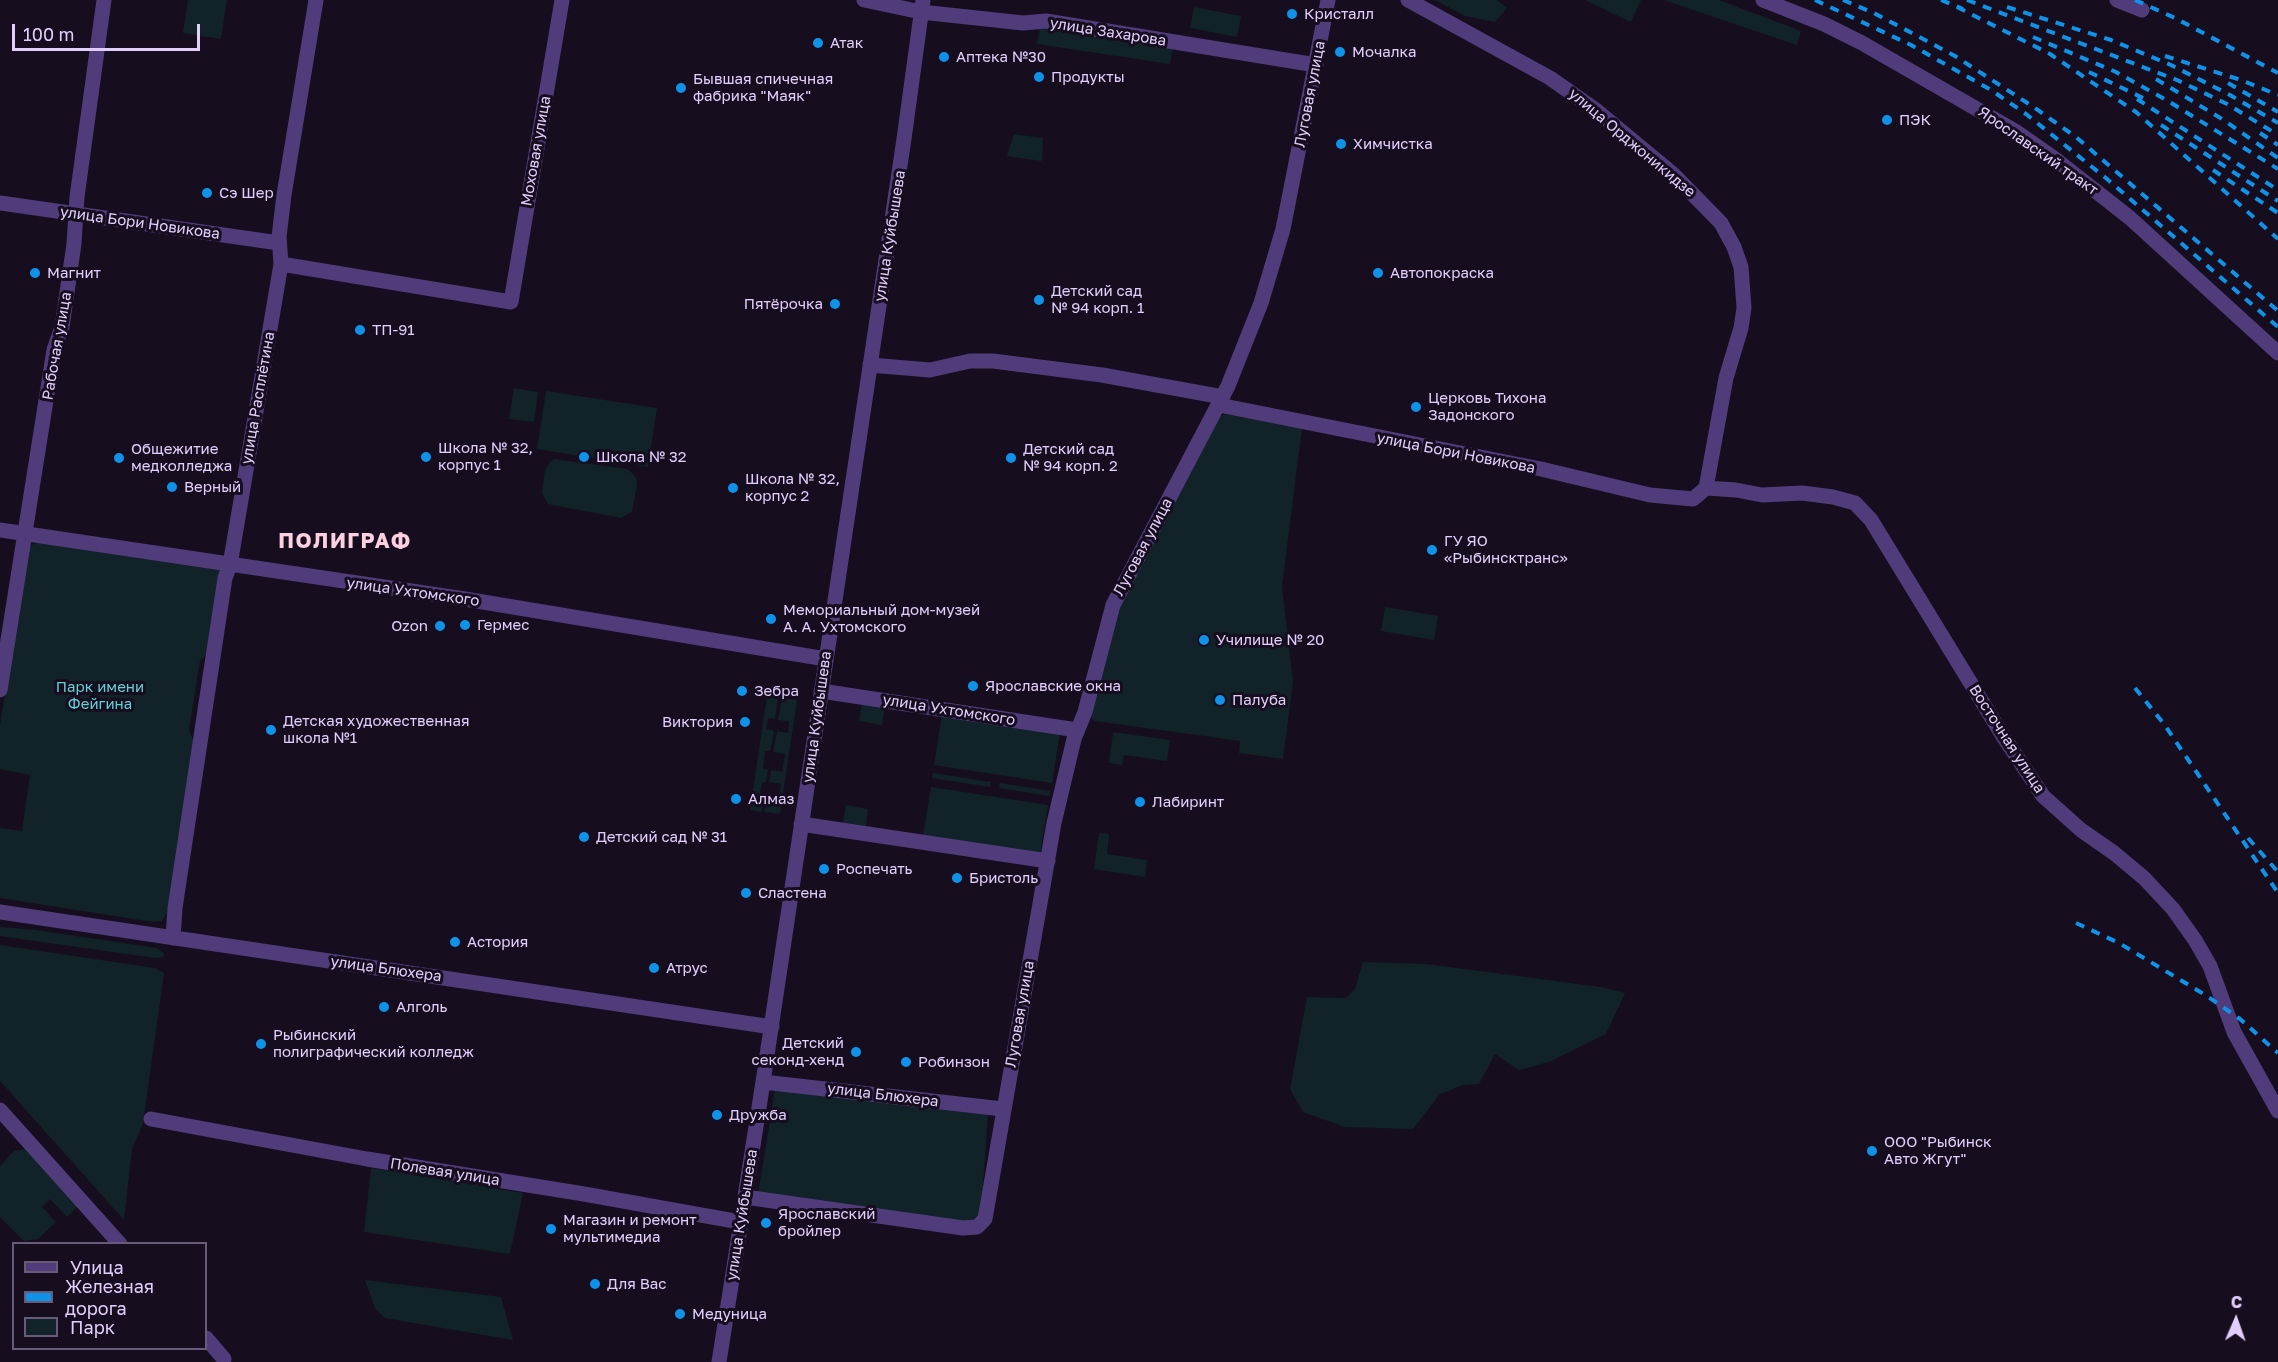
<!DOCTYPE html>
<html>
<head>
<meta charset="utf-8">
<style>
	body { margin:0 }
	#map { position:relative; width:2278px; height:1362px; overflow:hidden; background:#160e1f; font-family:"Golos Text",sans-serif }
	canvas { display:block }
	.legend { position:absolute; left:12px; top:1242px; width:195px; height:108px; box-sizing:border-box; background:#160e1f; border:2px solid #675b77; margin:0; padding:8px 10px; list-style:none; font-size:18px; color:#e1cefc }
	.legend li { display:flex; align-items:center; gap:12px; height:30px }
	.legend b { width:30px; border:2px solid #675b77 }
	.north { position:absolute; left:2206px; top:1290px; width:60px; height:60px; -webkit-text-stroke:4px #160e1f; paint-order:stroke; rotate:2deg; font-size:16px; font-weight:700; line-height:24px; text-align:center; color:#e1cefc }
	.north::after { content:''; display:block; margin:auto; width:21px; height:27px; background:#e1cefc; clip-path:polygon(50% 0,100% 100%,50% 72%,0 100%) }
	.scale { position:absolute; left:12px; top:24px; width:188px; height:27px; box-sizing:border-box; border:3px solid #e1cefc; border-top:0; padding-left:8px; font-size:18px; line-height:21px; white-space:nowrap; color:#e1cefc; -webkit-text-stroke:4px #160e1f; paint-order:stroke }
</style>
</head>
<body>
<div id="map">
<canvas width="2278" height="1362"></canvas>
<ul class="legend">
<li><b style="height:8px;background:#503b7b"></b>Улица</li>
<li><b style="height:8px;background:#0e93e9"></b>Железная дорога</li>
<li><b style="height:16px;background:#112228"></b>Парк</li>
</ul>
<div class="north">С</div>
<div class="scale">100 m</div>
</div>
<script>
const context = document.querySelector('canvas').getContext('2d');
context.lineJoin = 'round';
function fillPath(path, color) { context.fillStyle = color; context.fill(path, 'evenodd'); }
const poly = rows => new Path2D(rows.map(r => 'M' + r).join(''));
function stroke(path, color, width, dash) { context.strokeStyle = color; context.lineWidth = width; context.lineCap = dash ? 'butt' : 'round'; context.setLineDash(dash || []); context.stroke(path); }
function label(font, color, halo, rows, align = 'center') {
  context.font = font + ' "Golos Text",sans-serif'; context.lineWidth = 6; context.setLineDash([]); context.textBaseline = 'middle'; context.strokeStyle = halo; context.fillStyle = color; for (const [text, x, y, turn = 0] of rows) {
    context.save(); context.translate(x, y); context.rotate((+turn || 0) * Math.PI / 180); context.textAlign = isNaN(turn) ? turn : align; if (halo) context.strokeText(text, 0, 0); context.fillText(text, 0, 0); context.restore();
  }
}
const green = poly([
	[188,0,227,0,221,39,183,33],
	[1435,0,1497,0,1507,8,1495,22,1465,16],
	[1585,0,1641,0,1631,22],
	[1664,0,1719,0,1801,31,1797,45],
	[1194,7,1241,16,1237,37,1190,28],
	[1040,27,1173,48,1170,64,1037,44],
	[1014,134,1043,138,1042,161,1007,156],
	[514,388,538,392,534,422,509,419],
	[546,391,657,408,648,467,537,449],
	[1224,414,1302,428,1282,587,1293,682,1283,759,1239,753,1240,741,1095,721,1092,719,1091,714,1119,607,1220,417],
	[554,459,627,469,632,473,636,478,637,485,632,512,621,518,548,504,542,493,545,470,550,462],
	[38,543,220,569,208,653,200,661,189,730,194,742,168,911,162,921,153,922,0,898,0,828,22,831,30,775,0,769,0,725,28,552,31,545],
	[1385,607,1438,616,1434,640,1381,631],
	[767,696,778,697,775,719,768,718,766,729,774,731,770,751,765,751,763,769,768,770,766,782,762,782,760,793,764,794,762,812,750,810],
	[782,698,797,700,780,814,764,812,767,795,779,796,781,784,769,782,771,770,782,772,785,754,773,752,777,731,788,733,789,721,778,720],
	[862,702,885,705,882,725,859,721],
	[942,714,1060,733,1052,783,934,765],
	[1113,732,1170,740,1167,761,1124,755,1122,765,1109,763],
	[933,773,991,782,990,787,932,778],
	[1000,783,1050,791,1050,796,999,788],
	[931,787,1048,805,1040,854,923,835],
	[846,805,868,809,866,826,843,823],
	[1099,833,1109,834,1107,854,1147,860,1145,877,1094,869],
	[0,927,36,930,157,948,164,953,163,957,155,958,0,936],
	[0,945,155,968,164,973,143,1124,132,1149,124,1220,0,1081],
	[1363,962,1426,964,1601,987,1625,993,1606,1034,1549,1062,1519,1070,1495,1054,1479,1084,1463,1085,1440,1094,1413,1129,1345,1127,1303,1112,1290,1089,1307,997,1346,998,1355,989],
	[775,1089,988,1114,981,1216,975,1223,758,1194],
	[25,1149,78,1207,67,1217,50,1199,42,1207,56,1222,38,1239,24,1241,0,1217,0,1166,14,1151],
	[371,1168,523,1193,510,1254,364,1232],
	[365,1280,501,1297,513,1340,385,1318,375,1308]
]);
const minor = poly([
	[864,0,921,12,1023,23,1046,21,1316,65],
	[1763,0,1824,24,1862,43,2015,131,2055,159,2130,218,2278,353],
	[2117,0,2142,10],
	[0,203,279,243],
	[281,264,511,302,562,0],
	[870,365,930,370,970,361,993,361,1102,375,1223,397],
	[1219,405,1541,469,1650,495,1693,499,1706,488,1726,378,1741,328,1744,308,1741,267,1734,247,1721,223,1673,174,1597,111,1550,78,1408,0],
	[1706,488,1736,490,1762,495,1802,493,1833,497,1855,503,1871,520,2003,736,2043,796,2081,830,2114,853,2144,878,2173,909,2195,940,2210,966,2234,1032,2278,1111],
	[0,530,465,599,826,659],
	[0,690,54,350,62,327,74,244,77,197,104,0],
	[821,691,1077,730],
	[801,824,1048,861],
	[0,912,772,1027],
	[173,938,175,908,225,578,230,565,281,264,279,237,284,195,316,0],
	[763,1082,1003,1109],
	[0,1110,120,1244],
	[151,1119,367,1159,584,1194,740,1222],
	[745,1197,963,1228,977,1227,985,1219,1054,823,1074,739,1085,712,1113,605,1228,386,1261,303,1283,229,1328,0],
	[206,1338,224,1359],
	[719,1362,763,1082,904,139,923,0]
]);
const rail = poly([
	[1815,0,1911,45,1991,90,2026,114,2107,179,2278,327],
	[1843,0,1874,13,1955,56,2032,106,2076,137,2278,311],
	[1941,0,1963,9],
	[1967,0,2177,80,2227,104,2278,135],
	[2135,0,2175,18,2278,73],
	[1957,7,2050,54,2136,112,2278,239],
	[2007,7,2111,40,2171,65,2230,95,2278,123],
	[2033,37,2116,72,2168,101,2278,169],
	[2165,56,2241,80,2278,95],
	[2089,72,2145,99],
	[2156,79,2222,119,2278,158],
	[2228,83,2278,112],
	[2137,99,2278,190],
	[2161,125,2278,201],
	[2260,133,2278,145],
	[2213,170,2278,213],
	[2135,688,2164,724,2278,893],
	[2248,838,2278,872],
	[2076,923,2119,943,2207,996,2240,1019,2278,1053]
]);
const markers = [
	[1292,14,6,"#0e93e9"],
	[818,43,6,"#0e93e9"],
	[1340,52,6,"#0e93e9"],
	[944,57,6,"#0e93e9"],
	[1039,77,6,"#0e93e9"],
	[681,88,6,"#0e93e9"],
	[1887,120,6,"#0e93e9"],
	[1341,144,6,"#0e93e9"],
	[207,193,6,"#0e93e9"],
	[35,273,6,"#0e93e9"],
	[1378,273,6,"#0e93e9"],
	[1039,300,6,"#0e93e9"],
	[835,304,6,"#0e93e9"],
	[360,330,6,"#0e93e9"],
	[1416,407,6,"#0e93e9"],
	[426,457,6,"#0e93e9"],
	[584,457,6,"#0e93e9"],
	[119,458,6,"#0e93e9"],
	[1011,458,6,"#0e93e9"],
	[172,487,6,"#0e93e9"],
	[733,488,6,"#0e93e9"],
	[1432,550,6,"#0e93e9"],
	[771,619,6,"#0e93e9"],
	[465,625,6,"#0e93e9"],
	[440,626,6,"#0e93e9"],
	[1204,640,6,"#0e93e9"],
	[973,686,6,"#0e93e9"],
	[742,691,6,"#0e93e9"],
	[1220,700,6,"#0e93e9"],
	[745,722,6,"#0e93e9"],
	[271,730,6,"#0e93e9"],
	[736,799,6,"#0e93e9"],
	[1140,802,6,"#0e93e9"],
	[584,837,6,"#0e93e9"],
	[824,869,6,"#0e93e9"],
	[957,878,6,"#0e93e9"],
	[746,893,6,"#0e93e9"],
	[455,942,6,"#0e93e9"],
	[654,968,6,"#0e93e9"],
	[384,1007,6,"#0e93e9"],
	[261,1044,6,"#0e93e9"],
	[856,1052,6,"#0e93e9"],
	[906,1062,6,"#0e93e9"],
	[717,1115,6,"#0e93e9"],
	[1872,1151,6,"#0e93e9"],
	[766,1223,6,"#0e93e9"],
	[551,1229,6,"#0e93e9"],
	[595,1284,6,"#0e93e9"],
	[680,1314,6,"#0e93e9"]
];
const poiNames = [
	["Кристалл",1304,14],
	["Атак",830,43],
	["Мочалка",1352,52],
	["Аптека №30",956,57],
	["Продукты",1051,77],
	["Бывшая спичечная",693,79],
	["фабрика \"Маяк\"",693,96],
	["ПЭК",1899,120],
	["Химчистка",1353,144],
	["Сэ Шер",219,193],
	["Магнит",47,273],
	["Автопокраска",1390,273],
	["Детский сад",1051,291],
	["№ 94 корп. 1",1051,308],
	["Пятёрочка",823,304,"right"],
	["ТП-91",372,330],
	["Церковь Тихона",1428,398],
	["Задонского",1428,415],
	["Школа № 32,",438,448],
	["корпус 1",438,465],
	["Общежитие",131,449],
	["медколледжа",131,466],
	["Детский сад",1023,449],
	["№ 94 корп. 2",1023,466],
	["Школа № 32",596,457],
	["Школа № 32,",745,479],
	["корпус 2",745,496],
	["Верный",184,487],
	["ГУ ЯО",1444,541],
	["«Рыбинсктранс»",1444,558],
	["Мемориальный дом-музей",783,610],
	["А. А. Ухтомского",783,627],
	["Гермес",477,625],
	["Ozon",428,626,"right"],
	["Училище № 20",1216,640],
	["Ярославские окна",985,686],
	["Зебра",754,691],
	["Палуба",1232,700],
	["Детская художественная",283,721],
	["школа №1",283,738],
	["Виктория",733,722,"right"],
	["Алмаз",748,799],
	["Лабиринт",1152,802],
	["Детский сад № 31",596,837],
	["Роспечать",836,869],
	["Бристоль",969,878],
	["Сластена",758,893],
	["Астория",467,942],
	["Атрус",666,968],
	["Алголь",396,1007],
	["Рыбинский",273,1035],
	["полиграфический колледж",273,1052],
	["Детский",844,1043,"right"],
	["секонд-хенд",844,1060,"right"],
	["Робинзон",918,1062],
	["Дружба",729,1115],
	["ООО \"Рыбинск",1884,1142],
	["Авто Жгут\"",1884,1159],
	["Ярославский",778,1214],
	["бройлер",778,1231],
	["Магазин и ремонт",563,1220],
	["мультимедиа",563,1237],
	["Для Вас",607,1284],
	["Медуница",692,1314]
];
const streetNames = [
	["улица Захарова",1108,32,9],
	["Луговая улица",1310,94,-79],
	["улица Орджоникидзе",1632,143,40],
	["Моховая улица",536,151,-80],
	["Ярославский тракт",2038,151,35],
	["улица Бори Новикова",140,223,8],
	["улица Куйбышева",890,236,-81],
	["Рабочая улица",57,346,-80],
	["улица Расплётина",258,398,-80],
	["улица Бори Новикова",1456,453,11],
	["Луговая улица",1143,547,-62],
	["улица Ухтомского",413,592,8],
	["улица Ухтомского",949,710,9],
	["улица Куйбышева",817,717,-82],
	["Восточная улица",2007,739,57],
	["улица Блюхера",386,969,8],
	["Луговая улица",1020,1014,-80],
	["улица Блюхера",883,1095,7],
	["Полевая улица",445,1172,9],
	["улица Куйбышева",742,1215,-81]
];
const parkNames = [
	["Парк имени",100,687],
	["Фейгина",100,704]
];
const districtNames = [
	["ПОЛИГРАФ",345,541]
];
fillPath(green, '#112228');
stroke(minor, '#503b7b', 15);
stroke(rail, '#0e93e9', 4, [9, 8]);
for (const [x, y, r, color] of markers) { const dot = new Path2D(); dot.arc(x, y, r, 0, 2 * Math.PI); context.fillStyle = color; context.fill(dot); stroke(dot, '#160e1f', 2); }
label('15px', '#e1cefc', '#160e1f', poiNames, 'left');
label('15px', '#e1cefc', '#160e1f', streetNames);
label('15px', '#5fd2d7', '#160e1f', parkNames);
context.letterSpacing = '1.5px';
label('bold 21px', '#fcd0df', '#160e1f', districtNames);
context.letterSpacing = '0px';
</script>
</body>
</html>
